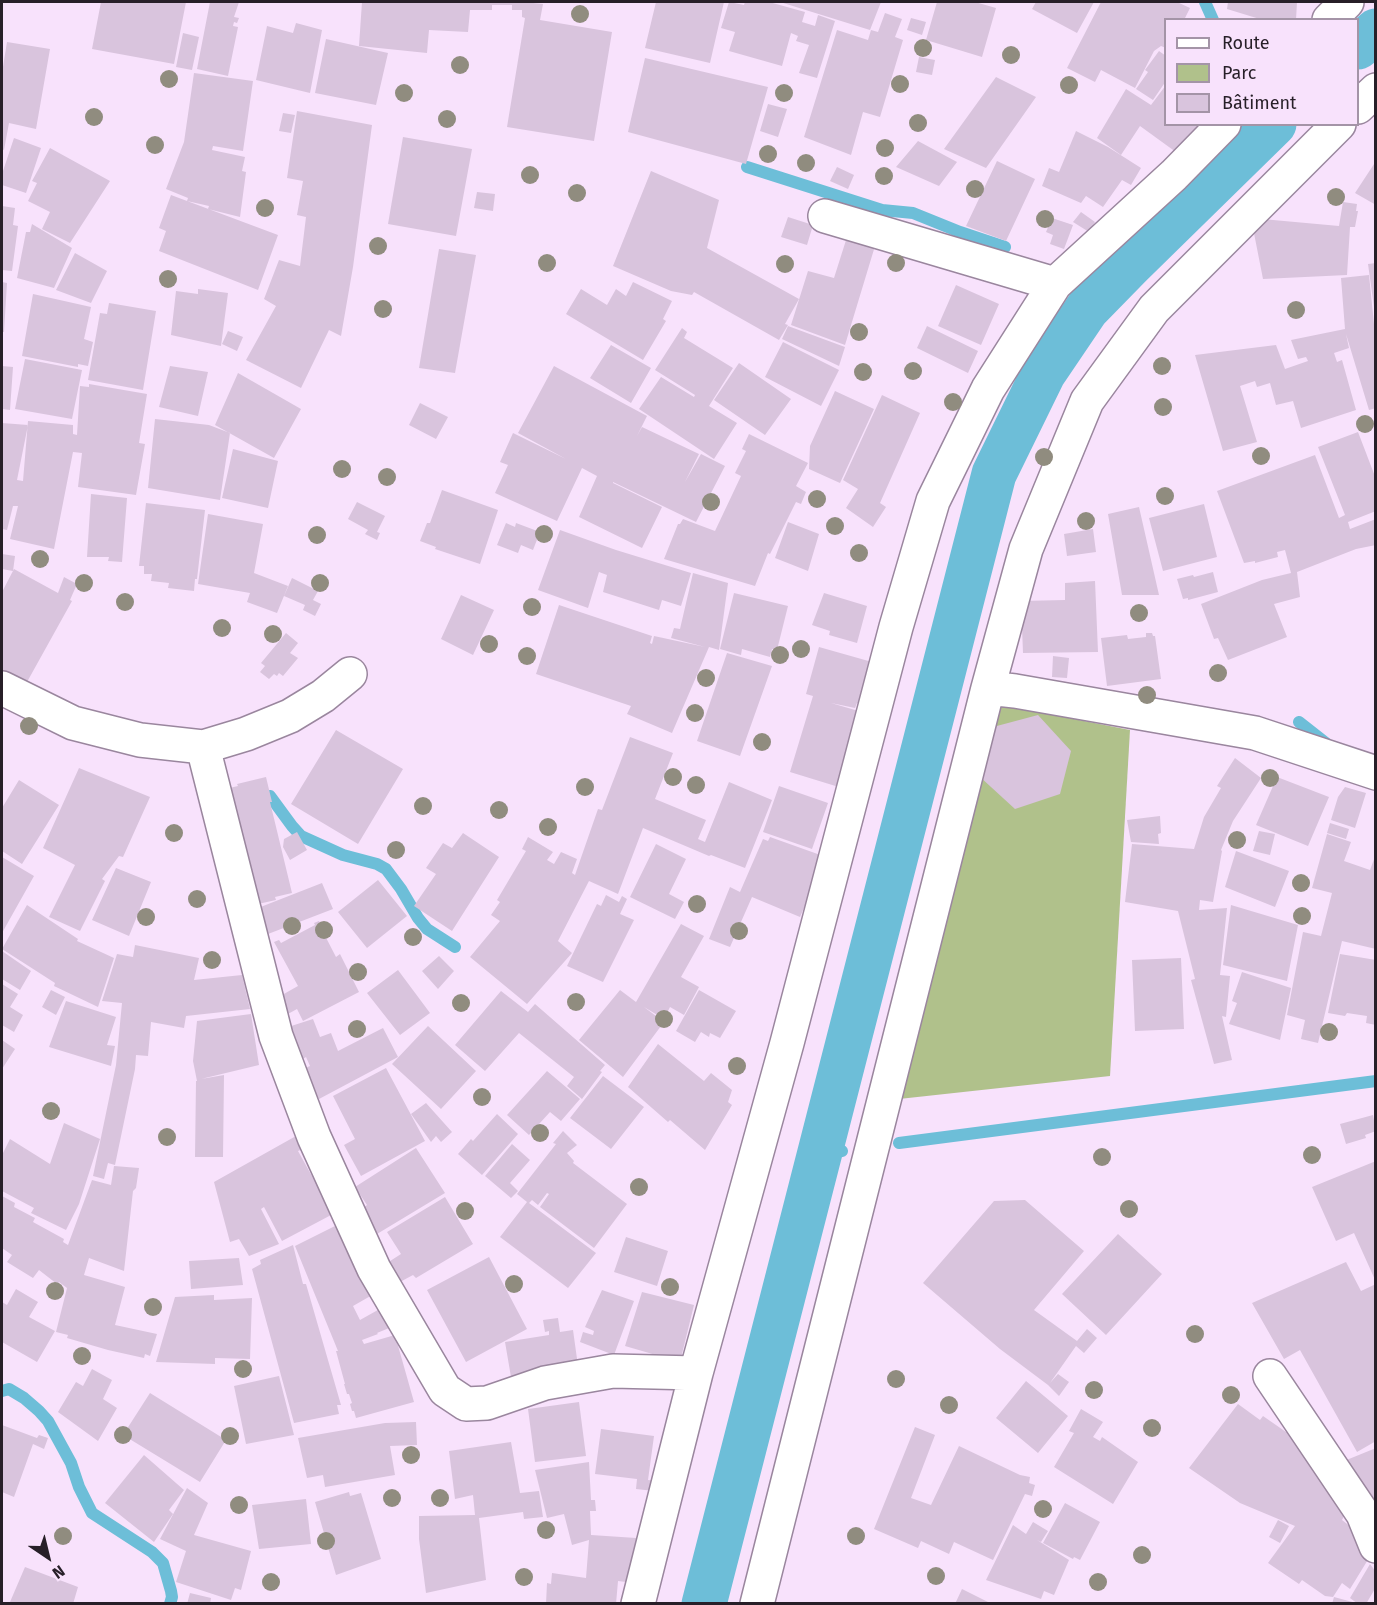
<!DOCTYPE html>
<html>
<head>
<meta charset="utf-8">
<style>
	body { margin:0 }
	#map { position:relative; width:1377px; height:1605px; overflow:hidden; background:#f8e2fc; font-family:"Fira Sans",sans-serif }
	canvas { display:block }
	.frame { position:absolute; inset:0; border:3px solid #271f28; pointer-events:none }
	.legend { position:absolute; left:1164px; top:18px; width:195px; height:108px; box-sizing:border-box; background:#f8e2fc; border:2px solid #a494a7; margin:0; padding:8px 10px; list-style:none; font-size:18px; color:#271f28 }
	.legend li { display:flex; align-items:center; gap:12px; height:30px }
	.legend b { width:30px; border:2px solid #a494a7 }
	.north { position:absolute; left:18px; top:1527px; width:60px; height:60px; -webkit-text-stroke:4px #f8e2fc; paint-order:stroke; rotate:145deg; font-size:16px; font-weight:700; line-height:24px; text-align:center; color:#271f28 }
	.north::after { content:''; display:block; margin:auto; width:21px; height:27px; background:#271f28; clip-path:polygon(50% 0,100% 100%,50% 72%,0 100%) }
</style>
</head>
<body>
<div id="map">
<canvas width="1377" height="1605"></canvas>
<div class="frame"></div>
<ul class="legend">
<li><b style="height:8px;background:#fff"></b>Route</li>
<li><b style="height:16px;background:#b0c18b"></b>Parc</li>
<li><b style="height:16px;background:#d9c4dd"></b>Bâtiment</li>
</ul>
<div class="north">N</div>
</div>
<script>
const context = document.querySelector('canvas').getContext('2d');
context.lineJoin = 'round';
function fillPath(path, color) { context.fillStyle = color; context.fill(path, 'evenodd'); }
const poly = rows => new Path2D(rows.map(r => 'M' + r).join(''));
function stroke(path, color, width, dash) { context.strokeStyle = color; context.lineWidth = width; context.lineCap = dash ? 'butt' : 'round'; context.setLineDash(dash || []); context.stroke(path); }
const green = poly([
	[992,703,1130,730,1110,1076,899,1099]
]);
const stream = poly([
	[1205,2,1213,20],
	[747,167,882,210,913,213,960,232,1005,247],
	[1299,722,1327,744],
	[270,796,292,826,301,836,343,855,377,864,386,869,401,889,418,918,427,929,455,947],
	[899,1143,1376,1081],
	[819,1154,842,1151],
	[2,1391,9,1389,24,1398,39,1411,48,1421,71,1463,79,1487,92,1513,152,1552,163,1563,171,1591,172,1597,170,1604]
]);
const canal = poly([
	[1358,47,1376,31],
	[704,1604,994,474,1043,374,1087,309,1130,265,1274,124]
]);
const building = poly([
	[101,2,186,2,174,64,92,49],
	[210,2,239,2,234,17,239,18,237,23,234,22,233,26,238,27,228,76,197,69],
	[362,2,523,2,543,4,540,20,612,32,594,141,507,127,525,18,522,17,522,10,512,10,512,5,492,5,492,10,470,10,468,32,429,30,427,53,359,46],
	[656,2,724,2,710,63,645,48],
	[729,2,744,5,745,2,769,2,805,12,802,22,815,26,818,15,835,21,817,78,799,73,809,45,796,41,798,36,791,33,782,66,729,51,735,32,721,28],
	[780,2,881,2,870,30],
	[937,2,975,2,996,8,982,57,926,40],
	[1036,2,1094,2,1077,33,1032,9],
	[1101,2,1177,2,1190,8,1185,18,1188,20,1166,20,1166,48,1161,46,1154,51,1135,88,1101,70,1095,82,1067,68],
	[1228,2,1297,2,1296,20,1263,20,1227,9],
	[885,13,902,19,895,37,903,40,880,117,863,112,851,155,804,137,837,30,868,40,871,30,878,32],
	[911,18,926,22,922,35,907,30],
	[296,23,322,30,310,93,256,80,267,26,293,33],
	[183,33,199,37,192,70,176,67],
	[326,39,388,53,376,105,315,93],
	[7,42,50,49,36,129,9,123,4,150,2,149,2,73],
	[1159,51,1166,56,1166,81,1153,100,1136,89,1148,72,1145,70],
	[919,57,935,60,932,75,916,72],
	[645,58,768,87,746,164,628,132],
	[194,73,253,81,243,151,213,146,212,150,245,157,242,171,246,172,240,217,208,209,209,206,187,201,188,198,166,189,184,142],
	[996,77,1036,97,986,168,944,149],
	[1166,85,1166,124,1201,124,1180,155,1140,126,1121,155,1097,138,1126,89,1151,105],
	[768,104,787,109,778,137,760,131],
	[297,111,372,125,353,267,341,336,329,330,301,388,246,360,276,306,264,299,279,260,300,266,306,217,297,215,303,181,287,178],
	[283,113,295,115,291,133,279,131],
	[1076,131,1108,147,1141,168,1131,185,1122,180,1103,207,1086,196,1081,203,1042,186,1049,168,1059,172],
	[403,137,472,149,456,236,388,224],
	[14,138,41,148,26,193,2,185,2,174],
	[918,141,957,162,939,186,896,167],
	[50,148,110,181,70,243,42,229,50,212,28,201,37,183,32,181],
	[997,161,1035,179,1006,241,966,226],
	[1376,161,1376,205,1355,193],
	[837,167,854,175,848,189,830,181],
	[651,171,719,200,707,248,799,299,785,324,788,325,779,340,694,292,692,295,671,291,613,266],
	[477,192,495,194,493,211,474,208],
	[171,195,278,235,258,290,159,251,166,231,159,228],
	[1343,202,1357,204,1356,211,1358,211,1355,227,1350,227,1347,275,1263,279,1251,218,1339,226],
	[2,206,15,208,13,225,18,226,12,271,2,270],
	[1081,212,1095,222,1089,232,1073,222],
	[788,217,813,225,807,245,781,237],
	[1052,218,1073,225,1064,249,1050,244,1053,235,1046,232],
	[32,224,72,248,54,288,17,278,26,232,30,232],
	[847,237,875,246,845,345,791,325,808,271,834,278],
	[439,249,476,255,455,373,419,368],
	[75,253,107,271,91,303,56,290],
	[1376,263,1376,307,1374,307,1368,264],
	[1369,275,1374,324,1376,323,1376,408,1369,410,1346,334,1349,348,1334,353,1337,362,1342,360,1356,410,1301,428,1293,401,1276,405,1270,383,1257,387,1255,381,1240,386,1257,442,1223,451,1195,355,1276,345,1285,369,1308,361,1306,357,1298,359,1291,340,1345,329,1341,278],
	[2,282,7,283,4,332,2,332],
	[633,282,672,301,663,319,666,321,643,360,566,314,581,289,607,305,616,289,626,296],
	[956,285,999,304,981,345,938,326],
	[198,289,228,293,221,346,171,335,176,291,198,294],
	[33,294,91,307,84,339,93,342,88,366,78,364,78,367,22,356],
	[109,303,156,311,143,390,88,380,100,313,107,314],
	[788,326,845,347,839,366,782,339],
	[927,326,978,351,968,373,917,348],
	[682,328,687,332,684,338,733,368,709,406,737,423,714,459,639,409,661,377,694,397,695,395,655,370],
	[228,331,243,337,237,351,222,344],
	[783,342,839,370,821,406,765,377],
	[611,345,651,368,631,403,590,378],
	[25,359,82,370,72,419,15,409],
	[739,363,791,399,765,435,714,400],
	[2,366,13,367,10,410,2,409],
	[170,366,208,372,198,416,159,407],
	[554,366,647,416,637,436,642,427,699,454,685,482,701,454,725,466,696,522,613,482,613,483,662,507,642,548,579,517,597,476,582,468,557,521,495,493,508,465,500,462,513,433,566,459,518,433],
	[238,373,301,409,274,458,215,425],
	[89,384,147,394,139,443,145,444,136,495,78,487,82,453,73,452,54,549,10,539,18,506,13,506,7,530,2,529,2,423,28,425,17,480,23,481,28,421,73,425,73,434,77,435,80,386,89,387],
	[835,391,874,409,840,483,809,469,810,446],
	[882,395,920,413,880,503,886,507,873,527,846,508,858,489,843,480],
	[420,403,448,417,436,439,409,425],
	[155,419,209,425,230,433,220,500,148,488],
	[1358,432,1376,479,1376,511,1348,522,1350,529,1376,519,1376,545,1356,549,1297,572,1300,597,1274,604,1287,637,1228,660,1218,638,1214,639,1201,604,1262,580,1291,573,1285,550,1277,552,1278,557,1255,563,1255,561,1244,563,1217,491,1315,455,1339,518,1345,515,1318,447],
	[749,434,808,463,796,486,806,492,801,504,796,502,770,554,768,553,755,586,664,559,678,524,680,524,683,519,715,531,741,476,735,473,746,451,742,449],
	[233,449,278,461,268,508,222,498],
	[442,490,498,510,480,564,435,549,436,547,420,541,427,523,430,523],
	[91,494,127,498,122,562,108,561,109,557,87,557],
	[357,502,385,516,377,532,380,533,377,540,365,534,368,530,348,519],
	[146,503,205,510,197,579,195,579,194,591,168,588,169,583,151,581,152,574,144,574,144,566,139,566],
	[1204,504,1217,557,1163,571,1149,518],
	[1139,507,1159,595,1122,595,1108,514],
	[208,514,263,524,254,573,288,586,277,613,247,602,250,593,198,584],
	[788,522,819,534,808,571,775,558],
	[506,523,515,527,516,523,540,532,533,550,521,545,518,553,497,545],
	[1093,529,1096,552,1067,556,1064,534],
	[560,530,616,550,691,573,681,606,662,600,659,610,603,592,607,575,599,572,588,608,538,590],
	[2,554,15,556,13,571,2,569],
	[14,569,58,593,64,577,77,584,70,600,72,601,22,691,2,680,2,592],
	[1213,572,1218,592,1188,600,1188,598,1183,599,1177,579,1193,575,1194,577],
	[693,573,728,583,719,650,709,647,672,733,627,714,631,706,536,674,559,605,652,636,650,643,652,644,654,636,705,647,671,638,674,628,680,629],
	[292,578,318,591,313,600,321,604,315,616,303,610,305,605,284,596],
	[1095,581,1098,652,1023,653,1021,601,1065,600,1065,583],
	[734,593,788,606,777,650,772,649,770,657,742,649,741,655,720,649],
	[824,593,867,606,857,643,829,635,830,631,812,625],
	[461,595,494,610,473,655,441,639],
	[286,633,298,643,290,653,298,658,283,676,279,673,277,676,274,674,269,679,260,672,265,666,261,663],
	[1146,633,1152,633,1153,636,1155,636,1161,679,1107,686,1101,638,1127,635,1128,639,1146,637],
	[819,647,872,662,861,703,857,703,855,708,831,703,862,712,842,788,790,772,813,696,806,694],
	[727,653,772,666,740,756,697,741],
	[1053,656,1069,658,1067,678,1052,677],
	[1038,715,1071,751,1060,794,1015,809,979,776,993,727],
	[336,730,403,769,358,844,291,804],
	[630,737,673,753,655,799,706,820,698,839,705,842,729,782,772,800,745,868,711,855,709,856,643,828,618,894,589,881,558,941,572,953,527,1004,470,957,500,921,491,915,500,902,497,900,526,851,522,849,528,837,553,852,547,860,554,864,561,852,577,859,572,873,575,875,598,809,602,810],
	[1235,758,1261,778,1233,821,1221,850,1222,851,1213,902,1200,900,1199,910,1227,908,1220,975,1230,976,1226,1017,1222,1016,1232,1060,1214,1064,1191,980,1195,979,1178,911,1125,902,1132,844,1194,849,1204,817,1221,788,1217,786],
	[79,768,150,797,123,857,119,856,102,879,105,881,80,931,49,917,75,865,43,848],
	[266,777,272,802,270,802,292,893,275,897,276,900,249,906,221,790,238,786,237,784],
	[1277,777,1329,797,1308,846,1256,825],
	[19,780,59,805,22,864,2,851,2,808],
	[779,786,828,803,812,849,763,832],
	[1345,787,1366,793,1355,828,1331,820,1338,797],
	[1160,816,1161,833,1158,834,1159,844,1131,842,1127,820],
	[1330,823,1349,829,1346,839,1327,833],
	[1259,831,1275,834,1270,855,1253,851],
	[297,832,307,850,290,860,283,847,284,839],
	[463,833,499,857,452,931,414,906,436,874,426,868,443,843,452,848],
	[1327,834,1351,842,1344,861,1370,870,1376,854,1376,949,1342,941,1318,1043,1301,1039,1305,1020,1287,1015,1303,932,1321,936,1332,893,1312,888],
	[770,837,826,857,800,917,752,897,730,947,709,939,730,887,740,892,763,839,768,841],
	[656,844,686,859,669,894,684,902,675,919,630,897],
	[1236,851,1289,871,1275,907,1225,887],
	[2,857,34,876,2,933],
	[116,868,151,882,129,936,92,920],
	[378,880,407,916,367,948,338,912],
	[322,883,333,909,268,934,258,908],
	[606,895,619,902,622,896,627,899,620,914,634,920,603,982,567,966,597,904,601,906],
	[27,905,78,939,77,941,114,958,98,1007,54,986,55,983,2,949],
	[1231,905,1298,925,1287,981,1223,965],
	[319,921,321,925,320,926,336,957,340,954,359,992,303,1021,297,1009,277,1020,278,1005,285,1001,282,995,298,986,274,942,279,940,281,943,315,925,314,923],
	[681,924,704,936,681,977,699,987,684,1015,670,1007,664,1019,644,1007,664,1022,623,1077,579,1040,620,990,636,1002],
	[135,945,199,958,194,980,242,975,250,1009,186,1016,184,1028,151,1022,148,1056,136,1055,135,1069,115,1165,108,1163,104,1179,93,1176,116,1065,122,1003,102,1001,117,954,133,957],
	[2,951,31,971,20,990,2,979],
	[1340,954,1376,960,1376,1025,1366,1023,1367,1016,1347,1013,1345,1016,1328,1013],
	[439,956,454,971,438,989,422,971],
	[1181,958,1184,1029,1135,1031,1132,960],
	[398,970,430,1013,400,1035,367,993],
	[1242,972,1291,988,1280,1040,1229,1024,1237,1003,1232,1001],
	[2,984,18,994,10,1007,23,1015,14,1032,2,1025],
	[51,990,65,997,56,1015,42,1007],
	[699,990,736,1011,720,1038,710,1033,709,1037,701,1032,695,1042,676,1031],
	[501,991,528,1012,535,1004,605,1065,600,1071,602,1072,582,1099,567,1086,574,1077,519,1033,485,1071,455,1045],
	[66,1001,116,1017,107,1045,115,1046,111,1066,49,1047],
	[251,1014,259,1065,201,1079,224,1075,223,1157,195,1157,196,1081,197,1081,193,1061,197,1021],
	[313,1019,320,1037,331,1033,338,1051,383,1028,398,1057,319,1099,303,1069,310,1066,306,1057,296,1063,285,1028],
	[428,1026,476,1071,441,1109,392,1064],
	[2,1040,15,1049,2,1069],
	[658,1044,704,1081,711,1073,732,1090,728,1102,732,1105,705,1150,670,1120,668,1122,628,1087],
	[386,1068,425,1141,361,1176,344,1145,355,1139,333,1096],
	[547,1071,580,1099,561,1121,550,1112,529,1135,507,1115],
	[603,1076,644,1107,611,1149,570,1118],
	[426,1103,452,1132,441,1142,436,1136,431,1142,411,1114],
	[497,1114,518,1134,482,1175,458,1154,471,1139,473,1141],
	[1373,1115,1376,1131,1365,1135,1366,1138,1346,1144,1340,1124],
	[64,1123,100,1139,79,1204,66,1230,31,1213,34,1208,2,1191,2,1155,10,1139,50,1164],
	[563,1131,577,1145,567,1153,574,1161,573,1163,627,1204,594,1248,540,1207,549,1194,547,1193,538,1205,532,1200,529,1203,596,1253,568,1288,500,1237,527,1202,517,1194,556,1144,553,1143],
	[296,1136,303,1149,298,1151,333,1214,282,1241,264,1207,261,1209,279,1244,249,1256,239,1239,230,1242,214,1182],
	[512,1144,530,1160,510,1183,518,1191,511,1198,485,1176],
	[416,1148,445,1193,372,1237,357,1212,367,1205,355,1187],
	[1376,1161,1376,1282,1354,1233,1336,1241,1312,1187],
	[114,1166,139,1168,136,1188,133,1191,124,1271,89,1258,84,1275,125,1287,115,1325,157,1334,150,1356,145,1354,144,1358,108,1350,67,1338,68,1335,56,1332,67,1288,59,1282,57,1284,39,1270,33,1278,7,1262,12,1255,2,1248,2,1196,15,1203,14,1207,35,1218,33,1222,64,1239,63,1242,68,1245,92,1180,111,1185],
	[445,1197,473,1244,416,1278,413,1275,400,1282,387,1263,401,1254,387,1232],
	[1025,1200,1084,1251,1034,1310,1077,1341,1087,1329,1097,1338,1084,1353,1076,1346,1050,1383,1058,1374,1069,1382,1059,1396,1048,1385,1000,1349,923,1283,994,1201],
	[337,1225,374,1294,353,1306,360,1320,385,1306,394,1326,377,1333,378,1334,362,1340,364,1344,395,1335,414,1402,356,1418,354,1411,352,1411,350,1404,352,1403,349,1394,347,1394,344,1384,345,1384,336,1351,338,1351,295,1246],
	[1118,1234,1162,1274,1106,1335,1062,1294],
	[626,1237,668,1251,657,1286,614,1272],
	[293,1245,303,1284,306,1284,341,1405,337,1405,339,1414,294,1423,252,1269,261,1264,260,1260],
	[489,1257,527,1329,466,1362,427,1290],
	[239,1258,243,1285,191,1289,189,1261],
	[1346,1262,1361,1291,1376,1284,1376,1441,1357,1452,1300,1350,1284,1359,1252,1303],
	[16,1289,38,1302,29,1317,55,1331,37,1362,2,1342,2,1302,7,1305],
	[602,1290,634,1301,614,1355,580,1342,583,1332,593,1335,594,1331,585,1327],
	[642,1292,694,1305,680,1362,625,1346],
	[214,1295,214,1300,252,1298,250,1359,215,1358,215,1364,156,1362,175,1297],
	[558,1318,560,1332,573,1330,578,1366,511,1377,505,1342,549,1335,549,1331,545,1332,543,1320],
	[92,1369,112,1380,103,1399,117,1408,98,1441,58,1412,76,1382,83,1386],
	[279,1376,294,1435,246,1444,234,1386],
	[1026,1381,1068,1416,1038,1453,996,1418],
	[150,1393,226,1440,200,1482,123,1435],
	[579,1402,586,1456,535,1462,528,1409],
	[1238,1404,1260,1420,1263,1416,1286,1432,1288,1430,1345,1514,1342,1520,1351,1527,1369,1558,1350,1589,1342,1583,1333,1597,1325,1596,1302,1580,1299,1584,1268,1563,1295,1526,1240,1503,1189,1468],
	[1081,1409,1103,1422,1093,1437,1100,1441,1102,1437,1138,1462,1113,1504,1054,1467,1074,1433,1069,1431],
	[416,1422,417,1445,390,1446,395,1475,325,1487,323,1475,307,1478,298,1438,385,1423],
	[2,1425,37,1438,39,1435,48,1438,44,1449,33,1444,14,1497,2,1492],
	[915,1427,935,1435,911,1498,931,1505,959,1446,1020,1475,1030,1477,1029,1483,1035,1485,1032,1496,1025,1494,993,1560,954,1542,949,1554,921,1541,918,1548,874,1529],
	[601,1429,654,1436,648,1480,655,1481,654,1491,636,1489,637,1479,595,1474],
	[511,1442,520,1493,539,1491,543,1517,524,1519,523,1512,479,1518,486,1580,426,1593,419,1539,419,1516,475,1515,473,1495,455,1499,449,1451],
	[1376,1448,1376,1497,1364,1502,1344,1461],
	[144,1455,184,1490,169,1510,173,1514,154,1542,105,1503],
	[589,1462,591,1500,595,1500,596,1511,590,1511,591,1535,636,1538,634,1583,618,1581,616,1604,546,1604,547,1583,551,1584,552,1573,586,1578,589,1540,572,1545,564,1514,547,1518,535,1470],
	[187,1488,208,1503,194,1535,251,1551,241,1590,235,1588,231,1600,176,1582,186,1551,160,1539],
	[349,1492,350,1496,361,1493,381,1559,336,1575,315,1502],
	[306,1499,311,1544,259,1549,252,1505],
	[1065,1503,1100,1522,1080,1560,1074,1557,1073,1559,1043,1543],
	[1278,1520,1289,1526,1280,1543,1269,1537],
	[1033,1522,1048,1531,1041,1542,1037,1540,1069,1560,1054,1595,1044,1591,1041,1599,986,1580,1013,1525,1026,1534],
	[1370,1564,1376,1572,1376,1587,1366,1604,1358,1604,1350,1598],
	[25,1567,78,1587,73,1604,10,1602],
	[962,1589,992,1604,955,1604],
	[190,1593,211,1598,210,1604,187,1604],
	[1334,1597,1356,1603,1356,1604,1332,1604]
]);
const minor = poly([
	[1329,20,1347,2],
	[1358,107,1376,90],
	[1055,284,1174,175,1224,124],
	[2,688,73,723,140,740,203,747,246,734,290,716,323,696,350,674],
	[988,688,1026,549,1087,401,1154,309,1339,124],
	[203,747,276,1036,314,1137,374,1269,445,1390,466,1404,487,1403,545,1383,613,1371,696,1373],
	[1270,1376,1363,1514,1376,1546],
	[638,1604,696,1373,787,1043,896,627,933,501,988,389,1055,284,825,216],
	[757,1604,988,688,1015,691,1255,733,1376,773]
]);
const trees = [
	[580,14],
	[923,48],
	[1011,55],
	[460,65],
	[169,79],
	[900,84],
	[1069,85],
	[404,93],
	[784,93],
	[94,117],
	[447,119],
	[918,123],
	[155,145],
	[885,148],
	[768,154],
	[806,163],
	[530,175],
	[884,176],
	[975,189],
	[577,193],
	[1336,197],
	[265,208],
	[1045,219],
	[378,246],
	[547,263],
	[896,263],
	[785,264],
	[168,279],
	[383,309],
	[1296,310],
	[859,332],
	[1162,366],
	[913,371],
	[863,372],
	[953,402],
	[1163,407],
	[1365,424],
	[1261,456],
	[1044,457],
	[342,469],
	[387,477],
	[1165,496],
	[817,499],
	[711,502],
	[1086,521],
	[835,526],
	[544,534],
	[317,535],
	[859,553],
	[40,559],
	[84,583],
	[320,583],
	[125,602],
	[532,607],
	[1139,613],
	[222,628],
	[273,634],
	[489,644],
	[801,649],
	[780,655],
	[527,656],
	[1218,673],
	[706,678],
	[1147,695],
	[695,713],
	[29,726],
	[762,742],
	[673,777],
	[1270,778],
	[696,785],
	[585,787],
	[423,806],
	[499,810],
	[548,827],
	[174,833],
	[1237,840],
	[396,850],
	[1301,883],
	[197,899],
	[697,904],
	[1302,916],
	[146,917],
	[292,926],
	[324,930],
	[739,931],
	[413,937],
	[212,960],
	[358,972],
	[576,1002],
	[461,1003],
	[664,1019],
	[357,1029],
	[1329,1032],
	[737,1066],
	[482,1097],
	[51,1111],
	[540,1133],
	[167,1137],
	[1312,1155],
	[1102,1157],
	[639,1187],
	[1129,1209],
	[465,1211],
	[514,1284],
	[670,1287],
	[55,1291],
	[153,1307],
	[1195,1334],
	[82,1356],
	[243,1369],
	[896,1379],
	[1094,1390],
	[1231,1395],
	[949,1405],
	[1152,1428],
	[123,1435],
	[230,1436],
	[411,1455],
	[392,1498],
	[440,1498],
	[239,1505],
	[1043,1509],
	[546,1530],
	[63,1536],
	[856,1536],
	[326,1541],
	[1142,1555],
	[936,1576],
	[524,1577],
	[271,1582],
	[1098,1582]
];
fillPath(green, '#b0c18b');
stroke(stream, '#6dbed8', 12);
stroke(canal, '#6dbed8', 45);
fillPath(building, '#d9c4dd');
stroke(minor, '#9a869e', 36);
stroke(minor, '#fff', 33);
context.fillStyle = '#908c7f';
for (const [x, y] of trees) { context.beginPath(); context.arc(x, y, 9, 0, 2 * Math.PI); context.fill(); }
</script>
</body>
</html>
